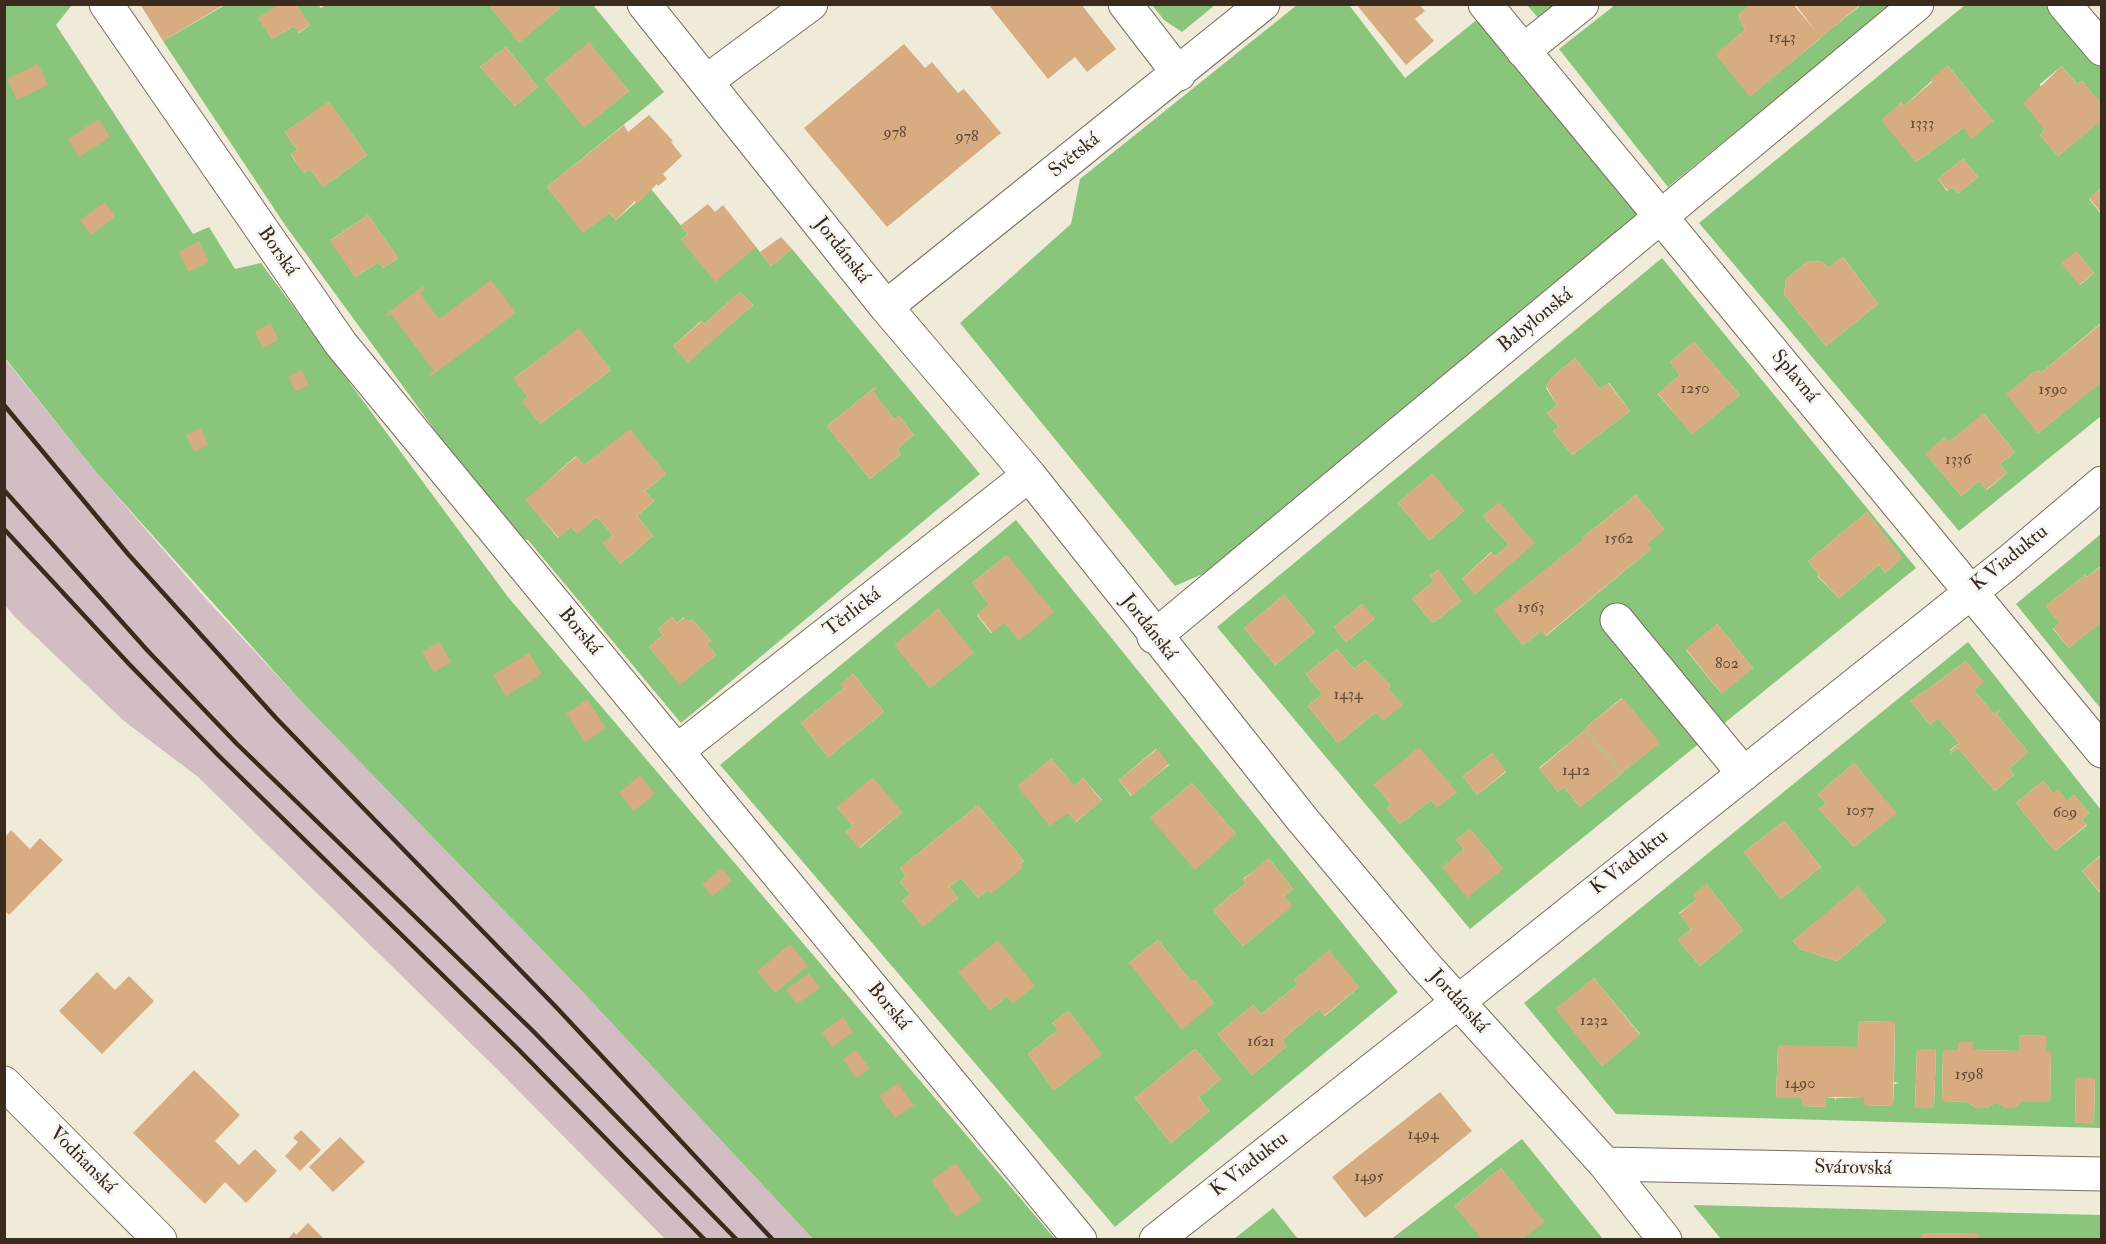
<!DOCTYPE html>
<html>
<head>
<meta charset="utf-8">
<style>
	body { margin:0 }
	#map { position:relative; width:2106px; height:1244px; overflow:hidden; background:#f0ebd8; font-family:"IM FELL Double Pica",serif }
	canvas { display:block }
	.frame { position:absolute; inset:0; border:6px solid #3b2a1e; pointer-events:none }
</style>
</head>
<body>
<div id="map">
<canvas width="2106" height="1244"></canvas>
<div class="frame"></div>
</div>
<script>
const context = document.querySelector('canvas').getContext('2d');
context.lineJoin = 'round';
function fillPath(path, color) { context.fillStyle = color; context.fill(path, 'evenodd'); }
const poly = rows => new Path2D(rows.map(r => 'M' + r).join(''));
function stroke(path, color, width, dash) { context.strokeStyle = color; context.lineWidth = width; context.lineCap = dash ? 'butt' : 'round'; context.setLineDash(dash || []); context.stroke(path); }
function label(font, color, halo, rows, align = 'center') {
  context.font = font + ' "IM FELL Double Pica",serif'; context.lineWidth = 6; context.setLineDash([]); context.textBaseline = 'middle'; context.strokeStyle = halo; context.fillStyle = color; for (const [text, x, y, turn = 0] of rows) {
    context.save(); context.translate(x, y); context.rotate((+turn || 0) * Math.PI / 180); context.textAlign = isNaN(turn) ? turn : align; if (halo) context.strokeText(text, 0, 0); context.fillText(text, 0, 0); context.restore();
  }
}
const industrial = poly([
	[4,358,95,471,206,599,298,698,579,988,813,1239,665,1239,498,1070,198,777,124,721,15,617,4,604]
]);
const green = poly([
	[326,4,488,4,519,42,560,8,557,5,593,5,664,92,547,187,583,232,609,213,616,220,651,189,688,234,681,240,756,247,771,266,792,249,980,474,681,723,528,540,513,537,285,225,163,41,225,5,279,5,259,18,272,39,294,26,299,33,310,25,296,5,318,5,321,8],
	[589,43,629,91,584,127,545,79],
	[506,47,538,87,515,106,480,67],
	[329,102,367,155,323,187,310,169,304,173,291,155,297,150,285,132],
	[368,215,398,258,383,268,379,262,355,277,331,240],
	[740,292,753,305,688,362,673,346,701,321,704,324],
	[579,329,611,370,540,424,523,402,528,397,514,378],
	[875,387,873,392,894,419,899,416,914,435,897,449,901,454,870,479,827,426],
	[630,430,666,474,645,491,654,501,637,516,653,536,620,564,603,543,613,535,597,517,577,533,571,527,558,538,526,500,576,456,584,465],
	[672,617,677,623,684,617,689,622,692,619,711,641,707,644,716,655,680,684,649,647,663,635,658,629],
	[2019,4,2055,5,2101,62,2101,104,2082,81,2077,84,2062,66,2040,84,2045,130,2040,135,2058,156,2101,120,2101,188,2089,199,2101,214,2101,323,2042,372,2035,371,2007,394,2038,433,2101,382,2101,416,1959,531,1699,223,1965,5],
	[1948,66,1993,121,1963,128,1916,162,1882,120,1901,103,1904,106],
	[1963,159,1978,177,1958,193,1952,187,1947,191,1938,179],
	[2076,251,2094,273,2080,285],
	[1843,257,1878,304,1826,346,1784,294,1786,279,1808,261,1823,262,1828,268],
	[1984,414,2015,452,2000,464,2007,473,1987,490,1979,481,1961,496,1926,454,1945,437,1949,442],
	[4,5,72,5,56,25,193,234,209,227,235,269,261,263,508,597,1055,1239,813,1239,579,988,298,698,95,471,5,358],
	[1152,5,1215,5,1182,32,1164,20],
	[1297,5,1349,5,1405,78,1479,18,1639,207,1637,224,1212,570,1175,586,960,323,1071,224,1080,179],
	[1527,5,1560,5,1541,21],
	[1615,5,1750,5,1740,13,1739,18,1745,30,1716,54,1750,96,1821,38,1793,5,1821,37,1861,5,1891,5,1668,187,1559,49],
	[1662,258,1916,568,1470,929,1217,627],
	[1694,342,1740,395,1692,434,1658,394,1680,375,1670,362],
	[1575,358,1600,389,1609,383,1630,411,1572,455,1553,431,1559,427,1547,413,1557,405,1546,388,1551,378],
	[1432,474,1464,511,1429,540,1398,503],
	[1636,495,1664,529,1647,544,1651,549,1546,636,1541,631,1523,645,1495,610,1583,540,1582,538],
	[1499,503,1534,543,1475,594,1462,579,1491,552,1495,556,1509,545,1483,516],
	[1867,512,1902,558,1885,573,1879,565,1839,598,1817,576,1819,574,1808,561],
	[1438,570,1461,601,1433,623,1412,599,1434,581,1430,576],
	[1284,595,1315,632,1275,665,1244,628],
	[1362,604,1374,619,1346,642,1334,627],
	[1717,624,1753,668,1721,693,1686,650],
	[1337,649,1354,669,1365,660,1390,685,1389,689,1402,705,1383,720,1376,712,1338,743,1308,706,1322,694,1306,674],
	[1622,698,1659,743,1622,773,1585,728],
	[1585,730,1621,774,1580,807,1564,787,1558,792,1539,768],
	[1492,753,1506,772,1477,795,1463,776],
	[1374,784,1457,792,1437,807,1431,800,1400,824,1387,808,1391,804],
	[1470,829,1503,869,1443,867,1464,849,1456,840],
	[1016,520,1398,992,1115,1227,720,765],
	[1007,555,992,633,991,633,977,615,989,604,972,583],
	[938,609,973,653,930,688,895,645],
	[853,674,884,712,828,757,801,723,844,688,841,684],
	[1156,749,1169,765,1131,796,1119,780],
	[1051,759,1074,786,1083,778,1102,800,1076,822,1068,813,1018,786],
	[1192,783,1236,834,1150,818],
	[978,805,1024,861,978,898,961,878,949,887,958,898,923,926,902,901,910,894,900,882,906,876,900,868],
	[837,807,902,812,860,848,846,832,853,826],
	[1269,859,1293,889,1284,896,1292,906,1243,946,1213,910,1246,883,1243,879],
	[1158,940,1190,980,1195,980,1214,1003,1129,963],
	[1329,951,1359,987,1325,1016,1319,1009,1282,1040,1287,1046,1252,1075,1218,1034,1253,1005,1261,1014,1298,984,1295,979],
	[959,972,1034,986,1012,1003,1007,996,990,1010],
	[1069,1011,1101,1054,1054,1090,1028,1054,1058,1030,1052,1023],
	[1195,1049,1221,1079,1199,1097,1209,1111,1171,1143,1135,1098],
	[2101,534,2101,566,2087,577,2085,575,2046,606,2060,623,2053,629,2069,648,2101,622,2101,709,2016,604],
	[1968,642,2101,810,2101,855,2082,871,2101,894,2101,1128,1616,1114,1524,1003],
	[1966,661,1983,682,1974,690,1994,714,2000,710,1997,715,2028,752,2009,769,2014,775,1995,791,1958,748,1951,753,1950,750,1959,743,1938,718,1930,725,1911,701],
	[1854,763,1896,813,1854,847,1819,809,1826,803,1818,794],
	[2043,781,2053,793,2058,790,2067,801,2074,795,2089,813,2082,819,2087,825,2055,851,2016,803],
	[1784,821,1821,867,1781,899,1744,852],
	[1706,884,1743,930,1700,966,1678,940,1691,929,1679,913,1696,900],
	[1858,887,1886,921,1837,961,1800,949,1793,941],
	[1594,978,1640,1034,1602,1066,1556,1009],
	[1859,1021,1895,1022,1894,1082,1900,1083,1894,1084,1893,1106,1864,1105,1864,1097,1836,1098,1836,1101,1835,1098,1826,1097,1825,1107,1802,1106,1802,1098,1776,1097,1778,1046,1858,1047],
	[2019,1035,2046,1036,2046,1052,2051,1053,2050,1102,2021,1102,2014,1108,1996,1102,1987,1108,1976,1108,1967,1102,1942,1101,1943,1050,1958,1050,1959,1042,1973,1042,1973,1050,2019,1051],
	[1917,1049,1936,1050,1934,1108,1915,1107],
	[2076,1078,2095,1078,2094,1123,2075,1122],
	[1522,1139,1603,1239,1522,1239,1544,1222,1501,1168,1455,1206,1483,1239,1390,1240],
	[1693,1205,2101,1215,2101,1239,1979,1240,1979,1234,1922,1233,1922,1240,1721,1239],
	[1273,1208,1298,1239,1234,1239]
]);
const building = poly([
	[140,4,225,4,163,41],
	[279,4,296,4,310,25,298,33,294,26,272,39,258,18],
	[488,4,557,4,560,8,519,43],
	[988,4,1081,4,1116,49,1087,72,1075,57,1048,79],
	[1356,4,1419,4,1425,11,1415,19,1434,41,1406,65],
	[1750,4,1793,4,1819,35,1795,4,1861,4,1750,97,1715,54,1745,30,1739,19,1740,13],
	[589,42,629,91,584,128,545,79],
	[904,44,925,68,932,62,958,93,964,89,1001,133,887,227,804,128],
	[506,47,538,87,515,106,480,67],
	[38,64,48,85,17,100,7,79],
	[1947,65,1993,121,1972,139,1963,128,1916,162,1881,120,1901,103,1904,106,1932,82,1930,79],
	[2062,66,2077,84,2082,81,2102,104,2102,120,2058,156,2040,135,2045,130,2023,103],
	[329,101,367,155,323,187,310,169,304,174,291,154,297,150,285,132],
	[649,115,673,141,671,142,682,156,663,174,667,179,658,186,657,184,637,204,635,201,616,220,609,213,583,233,547,187,624,125,628,132],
	[99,119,110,137,79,157,68,139],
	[1963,159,1978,177,1958,193,1952,187,1948,191,1938,179],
	[2102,188,2102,214,2089,198],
	[105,202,115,217,91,235,80,220],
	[708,204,715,212,723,205,756,247,715,282,681,240,688,234,681,225],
	[368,215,398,258,383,268,379,262,355,277,330,241],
	[781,237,792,249,771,266,760,252],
	[199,241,209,262,188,272,179,252],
	[2076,251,2094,273,2079,285,2061,263],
	[1842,256,1878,304,1826,346,1784,294,1786,279,1808,261,1823,262,1828,268],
	[491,280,516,313,430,377,428,374,434,371,391,314,386,317,385,315,423,286,425,289,420,293,439,319],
	[740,292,753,305,688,363,673,346,702,321,704,324],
	[270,323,279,339,263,348,255,332],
	[2102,323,2102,382,2038,433,2006,394,2035,371,2042,372],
	[579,328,611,370,540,424,522,402,528,397,513,379],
	[1694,342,1740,395,1692,435,1658,393,1680,375,1670,362],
	[1575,358,1600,389,1608,383,1630,411,1572,455,1553,431,1559,427,1547,413,1557,405,1546,386,1551,378],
	[302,370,309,385,295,391,288,377],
	[875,387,877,389,873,392,894,419,898,415,914,435,897,449,901,454,870,479,827,426],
	[1983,413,2015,452,2000,464,2007,473,1986,490,1979,481,1961,496,1925,453,1945,437,1949,442],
	[201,428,208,445,194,452,186,435],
	[630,429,666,474,645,491,654,501,637,516,653,536,620,564,602,543,613,535,597,517,577,534,571,527,559,538,525,500,577,456,584,465],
	[1433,473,1464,511,1429,540,1398,503],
	[1636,495,1665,530,1647,544,1651,549,1545,636,1541,631,1523,645,1494,610,1583,540,1581,539],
	[1499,502,1535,543,1475,595,1462,579,1492,552,1495,556,1509,545,1483,516],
	[1867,512,1902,558,1885,573,1879,565,1839,598,1817,575,1819,574,1808,561],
	[1007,555,1054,612,1019,641,1004,623,992,633,977,614,989,604,972,583],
	[2102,566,2102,622,2069,648,2053,628,2060,623,2046,606,2085,575,2087,577],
	[1438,570,1461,601,1433,623,1412,599,1434,581,1430,576],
	[1284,595,1315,632,1275,665,1244,628],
	[1362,604,1375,618,1346,642,1334,627],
	[938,609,974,653,930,688,894,645],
	[672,617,677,623,685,617,689,622,692,619,711,641,707,644,716,655,680,685,649,647,663,635,658,629],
	[1717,624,1753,668,1722,694,1686,649],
	[439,642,451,662,434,672,422,652],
	[1337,649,1354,669,1365,660,1390,685,1389,689,1403,705,1383,721,1376,712,1338,743,1308,706,1322,694,1306,674],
	[529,653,542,674,506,696,493,675],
	[1966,661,1984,682,1974,690,1994,714,2002,708,1997,715,2028,752,2009,769,2014,775,1995,791,1958,748,1951,753,1950,751,1959,743,1938,718,1930,725,1911,701],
	[853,674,884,712,828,757,801,723,844,688,840,684],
	[1623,698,1660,743,1622,773,1585,728],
	[587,699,606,728,585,742,566,714],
	[1585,730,1621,774,1580,807,1564,787,1558,792,1539,769],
	[1419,747,1457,792,1437,808,1431,800,1400,824,1387,808,1391,804,1374,784],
	[1157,749,1169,764,1132,796,1119,780],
	[1492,753,1506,771,1477,795,1463,776],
	[1051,759,1074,786,1083,778,1102,801,1075,822,1068,813,1050,826,1017,786],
	[1854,763,1897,813,1854,847,1819,809,1826,803,1818,794],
	[640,775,655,794,634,811,619,793],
	[873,777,902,812,859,848,846,832,853,826,837,807],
	[2043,781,2053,793,2058,789,2067,801,2074,795,2089,813,2082,819,2087,824,2055,851,2016,803],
	[1192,783,1236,834,1195,870,1150,818],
	[978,805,1024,861,1020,864,1023,868,991,894,988,890,978,898,961,878,949,887,958,898,923,927,902,901,910,894,900,882,906,876,900,868],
	[1784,821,1821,867,1781,899,1744,852],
	[1470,829,1503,869,1467,898,1442,867,1464,849,1456,840],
	[11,830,30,849,40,838,63,860,9,915,5,911,5,837],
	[2102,855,2102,894,2082,871],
	[1268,858,1293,889,1284,896,1293,906,1243,946,1213,910,1246,883,1243,880],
	[722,868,732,881,712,896,702,884],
	[1706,884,1743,930,1700,966,1678,940,1691,929,1679,914,1696,900,1693,895],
	[1858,886,1886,921,1837,961,1800,949,1793,941],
	[998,940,1035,986,1012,1004,1007,996,990,1010,958,972],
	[1158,940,1190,980,1195,980,1214,1003,1182,1030,1129,963],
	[790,944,808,966,775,993,757,971],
	[1329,950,1359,987,1324,1016,1319,1009,1282,1040,1287,1046,1252,1075,1218,1034,1253,1005,1261,1014,1298,984,1294,980],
	[97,972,115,990,129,976,154,1001,102,1054,59,1011],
	[809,973,820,988,797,1004,786,990],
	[1594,978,1640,1035,1602,1066,1555,1009],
	[1069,1011,1102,1054,1054,1090,1028,1054,1058,1030,1052,1023],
	[843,1017,853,1032,832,1047,822,1032],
	[1859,1021,1895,1022,1893,1106,1864,1105,1864,1097,1826,1097,1826,1107,1802,1106,1802,1098,1776,1098,1778,1045,1858,1047],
	[2019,1035,2047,1036,2046,1052,2051,1052,2050,1102,2021,1102,2015,1108,2004,1108,1996,1102,1987,1108,1976,1108,1967,1102,1942,1101,1943,1050,1958,1050,1958,1042,1973,1042,1973,1050,2019,1051],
	[1195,1049,1221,1079,1199,1097,1209,1111,1171,1143,1135,1098],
	[1917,1049,1936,1049,1934,1108,1915,1108],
	[856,1050,870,1069,856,1078,843,1059],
	[194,1070,240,1115,215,1141,239,1165,255,1149,277,1171,246,1203,225,1182,205,1204,133,1133],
	[2076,1077,2095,1078,2094,1124,2075,1123],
	[898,1083,914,1105,895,1118,879,1096],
	[1440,1092,1472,1131,1365,1218,1332,1177],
	[301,1130,321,1150,300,1171,285,1156,298,1142,293,1138],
	[340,1137,365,1162,333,1192,309,1167],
	[956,1163,982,1200,956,1217,931,1180],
	[1501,1168,1545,1222,1522,1240,1483,1240,1455,1206],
	[308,1223,325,1240,287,1240,294,1232,296,1235],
	[1922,1233,1979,1234,1979,1240,1922,1240]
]);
const minor = poly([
	[106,4,341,344,1080,1240],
	[644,4,886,307,1029,475,1302,819,1422,962,1605,1164,1665,1240],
	[1125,4,1179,74],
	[1485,4,2102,751],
	[2064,4,2102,49],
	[1523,51,1582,4],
	[707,81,811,4],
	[886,307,1263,4],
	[1617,620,1744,774],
	[1154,637,1917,4],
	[677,751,1029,475],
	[4,1083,160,1240],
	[1605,1164,2102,1174],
	[1156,1240,1458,1002,2005,565,2102,483]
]);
const rail = poly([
	[4,405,128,554,276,718,557,1008,773,1240],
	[4,490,147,650,237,744,533,1031,737,1240],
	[4,529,129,664,219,756,518,1049,705,1240]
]);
const numberNames = [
	["1543",1782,39],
	["1333",1922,125],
	["978",895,134],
	["978",967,138],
	["1250",1695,390],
	["1590",2053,391],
	["1336",1958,461],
	["1562",1619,540],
	["1563",1531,609],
	["802",1727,665],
	["1434",1348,696],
	["1412",1576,772],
	["1057",1860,812],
	["609",2065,814],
	["1232",1594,1022],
	["1621",1261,1043],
	["1598",1969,1076],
	["1490",1800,1085],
	["1494",1423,1136],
	["1495",1369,1178]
];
const streetNames = [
	["Světská",1075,156,-39],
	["Jordánská",841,251,52],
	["Borská",277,252,55],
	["Babylonská",1536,321,-39],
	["Splavná",1794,377,50],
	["K Viaduktu",2010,559,-39],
	["Těrlická",853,613,-38],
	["Jordánská",1148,628,52],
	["Borská",579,632,50],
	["K Viaduktu",1630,863,-38],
	["Jordánská",1458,1002,48],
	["Borská",888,1007,50],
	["Vodňanská",82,1161,45],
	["K Viaduktu",1250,1165,-38],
	["Svárovská",1853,1169,1]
];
fillPath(industrial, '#d2bec2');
fillPath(green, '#89c57b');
fillPath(building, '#d8ac81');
stroke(minor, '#7a6e5f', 35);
stroke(minor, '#fff', 33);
stroke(rail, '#3b2a1e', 4.5);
label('16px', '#624a37', null, numberNames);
label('20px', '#3b2a1e', '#f6f6f2', streetNames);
</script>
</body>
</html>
